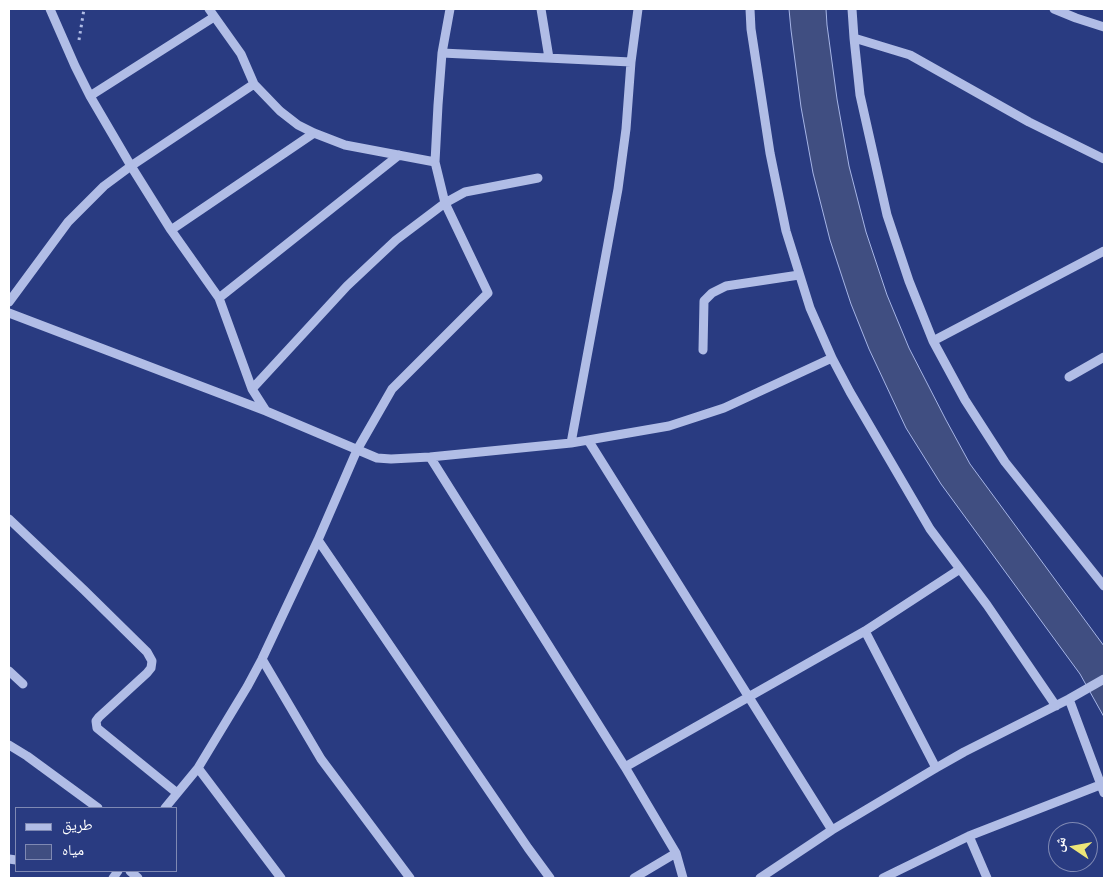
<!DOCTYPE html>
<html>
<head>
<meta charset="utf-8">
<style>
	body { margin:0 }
	#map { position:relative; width:1113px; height:887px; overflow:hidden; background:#293b81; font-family:"PT Sans Narrow","Noto Naskh Arabic",sans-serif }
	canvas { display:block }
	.frame { position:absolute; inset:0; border:10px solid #fff; pointer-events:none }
	.legend { position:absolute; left:15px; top:807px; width:162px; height:65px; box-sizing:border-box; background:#293b81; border:1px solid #7f89b3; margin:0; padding:6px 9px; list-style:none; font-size:15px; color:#fff }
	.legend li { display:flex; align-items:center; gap:10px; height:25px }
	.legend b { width:25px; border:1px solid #7f89b3 }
	.north { position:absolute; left:1048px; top:822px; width:50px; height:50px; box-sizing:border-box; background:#293b81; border:1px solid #7f89b3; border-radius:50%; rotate:282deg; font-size:14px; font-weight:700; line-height:20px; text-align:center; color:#fff }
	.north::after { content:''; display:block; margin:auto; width:18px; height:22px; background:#ede578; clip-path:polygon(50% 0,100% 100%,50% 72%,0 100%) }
</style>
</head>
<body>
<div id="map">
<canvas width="1113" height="887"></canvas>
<div class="frame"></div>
<ul class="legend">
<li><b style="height:6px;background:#b1bde6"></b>طريق</li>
<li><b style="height:14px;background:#404e81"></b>مياه</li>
</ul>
<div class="north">ش</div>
</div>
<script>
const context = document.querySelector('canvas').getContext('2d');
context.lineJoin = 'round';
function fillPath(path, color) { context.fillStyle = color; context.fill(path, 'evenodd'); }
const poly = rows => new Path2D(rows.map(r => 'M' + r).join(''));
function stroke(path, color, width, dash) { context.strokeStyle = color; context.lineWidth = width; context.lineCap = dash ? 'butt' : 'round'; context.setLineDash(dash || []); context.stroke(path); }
const water = poly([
	[789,9,826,9,827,25,837,99,849,166,866,232,887,295,909,348,946,420,970,464,1104,646,1104,717,1080,674,941,484,906,428,869,349,851,304,830,240,813,173,801,107,791,30,789,9]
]);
const path = poly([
	[79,40,84,9]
]);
const minor = poly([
	[50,9,75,66,90,96,131,166,171,230,219,298,252,389,266,411],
	[209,9,241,54,254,84,280,111,298,125,314,133,345,145,435,162],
	[541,9,549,58],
	[750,9,751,29,770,153,786,231,810,308,832,358,850,392,930,529,987,605,1056,706],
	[852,9,854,38,860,95,887,215,909,281,933,341,965,400,1005,462,1104,586],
	[1054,9,1076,18,1104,27],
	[854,38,910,55,1029,122,1104,159],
	[442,53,631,62],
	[90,96,214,17],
	[171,230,314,133],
	[219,298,399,155],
	[9,302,68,222,104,186,131,166,254,84],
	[9,313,266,411,377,458,391,459,430,457,571,443,669,426,724,408,832,358],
	[933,341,1104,251],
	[703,350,704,301,712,293,726,286,799,275],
	[1069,377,1104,357],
	[252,389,347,286,396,240,445,203,465,192,538,178],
	[588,440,832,830],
	[571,443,618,189,626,129,631,62,638,9],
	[430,457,625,767,676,853,683,878],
	[9,519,84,590,147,652,152,661,151,668,147,673,99,717,96,721,97,728,177,793],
	[318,540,528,848,550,878],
	[865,631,936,768],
	[262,659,321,759,410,878],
	[9,671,23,684],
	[1069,699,1104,679],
	[9,745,27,756,98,808],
	[625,767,865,631,960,569],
	[198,768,281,878],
	[165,808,198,768,247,687,262,659,318,540,357,450,392,389,488,293,445,203,435,162,438,105,442,53,450,9],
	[969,836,987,878],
	[9,859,16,860],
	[130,871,138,878],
	[113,878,118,871],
	[634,878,676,853],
	[760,878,832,830,936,768,964,752,1069,699,1104,793],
	[883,878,969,836,1100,785]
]);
fillPath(water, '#404e81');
stroke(water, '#a6b5e6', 1);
stroke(path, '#b1bde6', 3, [2.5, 4]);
stroke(minor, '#b1bde6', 9);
</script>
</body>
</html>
